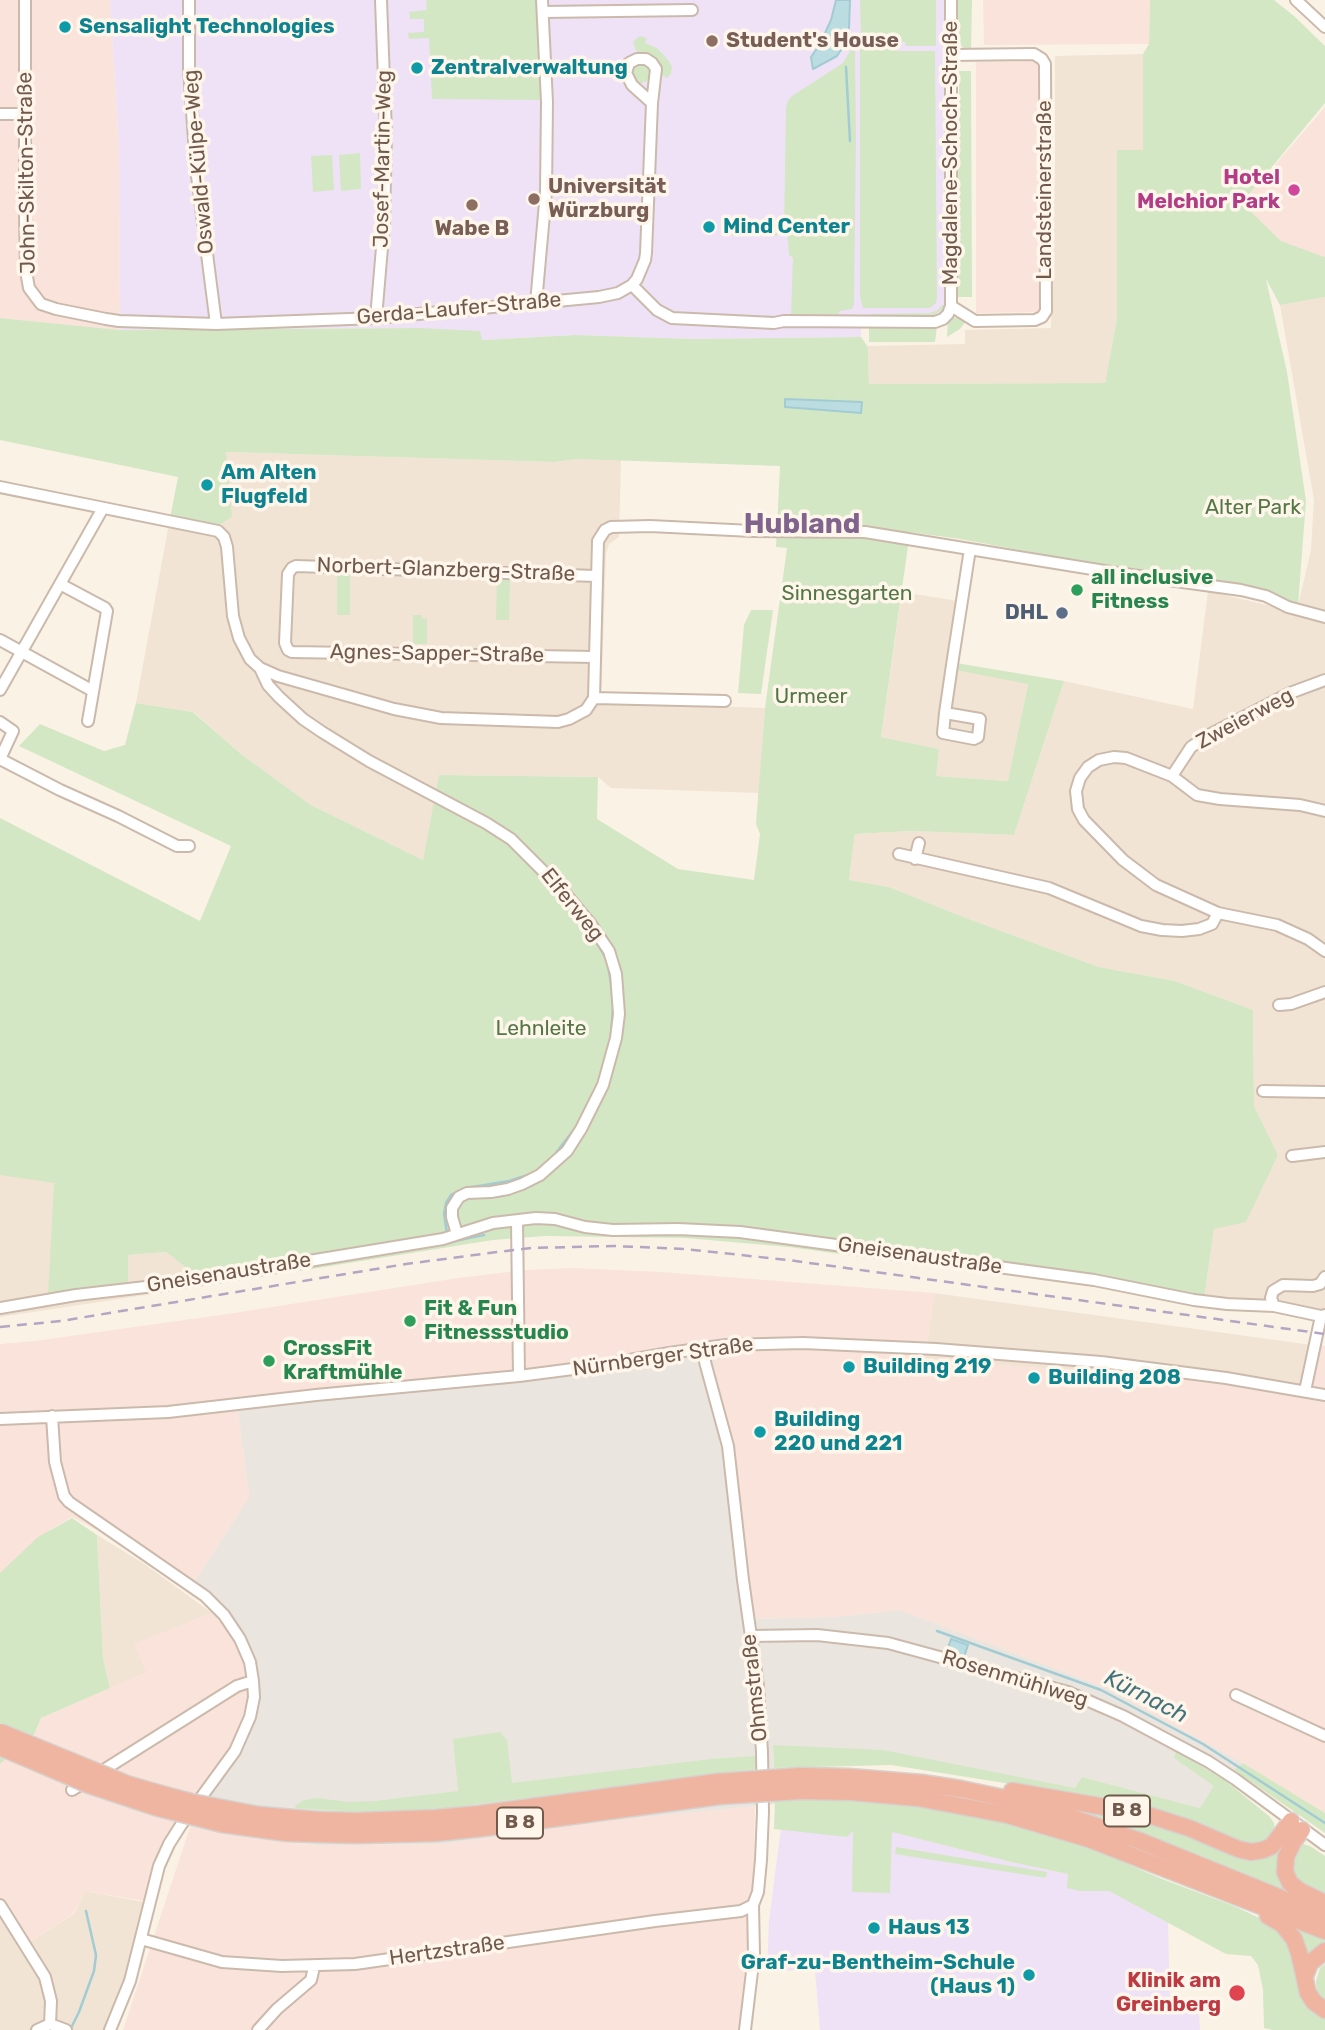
<!DOCTYPE html>
<html>
<head>
<meta charset="utf-8">
<style>
	body { margin:0 }
	canvas { display:block; background:#faf2e5 }
</style>
</head>
<body>
<canvas width="1325" height="2030"></canvas>
<script>
const context = document.querySelector('canvas').getContext('2d');
context.lineJoin = 'round';
function fillPath(path, color) { context.fillStyle = color; context.fill(path, 'evenodd'); }
const poly = rows => new Path2D(rows.map(r => 'M' + r).join(''));
function stroke(path, color, width, dash) { context.strokeStyle = color; context.lineWidth = width; context.lineCap = dash ? 'butt' : 'round'; context.setLineDash(dash || []); context.stroke(path); }
function label(font, color, halo, rows, align = 'center') {
  context.font = font + ' Rubik,sans-serif'; context.lineWidth = 7; context.setLineDash([]); context.textBaseline = 'middle'; context.strokeStyle = halo; context.fillStyle = color; for (const [text, x, y, turn = 0] of rows) {
    context.save(); context.translate(x, y); context.rotate((+turn || 0) * Math.PI / 180); context.textAlign = isNaN(turn) ? turn : align; if (halo) context.strokeText(text, 0, 0); context.fillText(text, 0, 0); context.restore();
  }
}
const residential = poly([
	[1143,54,1143,150,1117,150,1117,318,1105,383,869,384,868,346,965,344,965,330,1051,328,1055,164,1055,56],
	[1325,297,1325,611,1298,605,1311,550,1314,500,1280,305],
	[226,452,555,462,577,459,621,460,619,537,609,544,606,554,601,702,765,708,759,793,611,788,598,777,440,775,423,860,311,805,241,754,194,712,136,703,170,518],
	[1208,591,1325,619,1325,1315,1204,1299,1214,1229,1278,1155,1254,1106,1253,1010,1175,981,1099,967,966,918,889,887,849,880,855,834,912,831,1014,835,1064,681,1193,709],
	[902,592,958,601,955,670,1028,683,1009,781,935,776,939,749,881,737],
	[0,1173,55,1182,128,1285,128,1255,166,1252,184,1266,186,1289,0,1317],
	[934,1293,1312,1345,1303,1387,1226,1378,1129,1374,925,1360],
	[97,1535,143,1563,212,1613,135,1644,147,1672,110,1688,103,1659],
	[85,1891,144,1902,125,1979,109,2023,104,2030,0,2030,0,1902,28,1943,74,1914]
]);
const commercial = poly([
	[0,0,110,0,119,151,120,330,0,318],
	[983,0,1150,0,1149,44,984,45],
	[1038,61,1039,312,976,313,976,62],
	[1325,107,1325,257,1281,241,1242,203],
	[572,1268,661,1272,934,1293,925,1360,1129,1374,1226,1378,1303,1387,1312,1345,1325,1346,1325,1813,1243,1763,1104,1687,900,1610,836,1617,752,1619,739,1525,734,1448,714,1372,713,1364,715,1358,721,1354,237,1404,249,1497,195,1581,72,1517,51,1529,0,1574,0,1344,35,1341,234,1313,458,1278,525,1270],
	[212,1613,229,1632,239,1648,244,1664,248,1701,238,1730,225,1755,162,1846,144,1901,85,1891,73,1914,28,1943,0,1901,0,1764,34,1736,41,1718,146,1672,134,1644],
	[755,1806,752,1955,742,2030,123,2030,190,1827,317,1845,444,1844,596,1822]
]);
const industrial = poly([
	[678,1352,722,1353,715,1359,714,1372,734,1448,739,1525,752,1619,836,1617,900,1610,1104,1687,1243,1763,1215,1786,1200,1808,1082,1777,1076,1788,773,1746,776,1804,596,1822,444,1844,317,1845,190,1827,209,1777,225,1755,238,1731,248,1701,244,1664,239,1648,229,1632,212,1613,195,1581,249,1497,237,1404]
]);
const education = poly([
	[110,0,947,0,947,308,934,318,861,319,861,337,693,339,576,335,481,340,420,328,120,330,119,151],
	[781,1828,847,1837,852,1831,893,1832,1011,1862,1068,1874,1080,1891,1109,1891,1168,1922,1170,2004,1199,2014,1200,2030,820,2030,815,1971,767,1970,769,1921]
]);
const green = poly([
	[426,0,536,0,542,74,541,100,432,99,429,38,409,39,408,33,424,32,424,19,410,19,409,12,427,10],
	[860,0,936,0,936,46,906,46,905,42,865,42,861,37],
	[958,0,972,0,971,51,962,47,958,38],
	[1150,0,1274,0,1294,16,1325,46,1325,103,1242,203,1281,241,1325,257,1325,297,1280,305,1266,279,1287,372,1306,501,1298,605,1258,590,1101,565,960,539,910,532,881,737,939,749,936,776,1008,781,1028,684,955,670,956,663,1064,681,1014,835,912,831,855,834,849,880,889,887,966,918,1099,967,1175,981,1253,1010,1254,1106,1278,1155,1246,1222,1214,1229,1204,1299,936,1256,935,1267,789,1247,685,1238,545,1236,493,1240,186,1289,184,1266,166,1252,128,1255,128,1286,48,1296,54,1183,0,1175,0,818,200,921,231,846,19,746,40,724,104,751,125,745,136,703,193,712,241,754,311,805,423,860,439,775,598,777,597,819,678,869,754,880,760,834,756,824,765,708,787,548,776,547,780,466,577,459,555,462,226,452,232,517,216,527,170,518,178,477,0,440,0,318,120,330,420,328,480,331,482,340,576,335,693,339,861,337,868,347,869,384,1105,383,1117,318,1117,150,1143,150,1143,54,1149,44],
	[642,36,647,39,645,43,657,48,669,61,672,67,671,74,667,78,662,75,660,62,652,55,637,52,635,48,633,42,638,37],
	[860,46,896,47,897,51,935,51,937,299,936,303,930,308,863,308,860,297],
	[852,48,855,48,856,138,854,304,852,309,840,311,837,317,791,317,793,258,789,255,787,231,784,230,786,107,788,101,792,96,843,63],
	'631 73a10 10 0 1 1 20 0a10 10 0 1 1-20 0Z',
	[959,71,971,71,972,297,955,297,955,100,959,99],
	[360,153,361,189,341,191,339,155],
	[332,155,334,190,313,192,311,156],
	[737,230,768,232,777,233,777,236,732,236,732,231],
	[942,305,945,305,942,310,932,316,869,317,871,314,930,313,938,310],
	[953,318,958,318,966,321,960,329,947,337,948,321],
	[869,326,937,326,935,342,869,342],
	[337,573,350,573,350,615,337,615],
	[497,578,510,578,509,620,496,620],
	[751,610,773,610,761,694,738,693,744,625],
	[413,615,422,615,422,618,427,619,427,644,413,644],
	[72,1518,97,1535,103,1659,110,1688,41,1718,34,1735,0,1764,0,1573,38,1537],
	[500,1732,507,1740,512,1783,711,1759,755,1756,756,1769,430,1810,376,1813,295,1808,296,1805,304,1800,317,1798,349,1802,375,1801,458,1791,453,1739],
	[773,1745,883,1750,1075,1788,1082,1777,1200,1808,1214,1786,1174,1758,1176,1752,1222,1778,1269,1816,1274,1823,1275,1837,1255,1848,1011,1784,891,1765,774,1768],
	[1243,1763,1325,1813,1325,1833,1234,1770],
	[816,1797,859,1799,965,1811,1077,1842,1162,1879,1234,1906,1272,1924,1290,1942,1315,2012,1325,2018,1325,2030,1273,2030,1264,2028,1263,1990,1258,1965,1251,1956,1226,1954,1109,1891,1080,1891,1067,1888,1068,1874,1011,1862,892,1832,890,1893,852,1892,853,1831,847,1837,774,1829,775,1800],
	[1022,1797,1122,1814,1232,1851,1281,1843,1285,1846,1296,1894,1095,1817],
	[1303,1844,1310,1846,1325,1856,1325,1897,1303,1888,1292,1870,1292,1860,1300,1846],
	[896,1847,1047,1872,1046,1878,895,1854],
	[1286,1922,1325,1937,1325,1945,1308,1959],
	[1325,1964,1325,2002,1317,1991,1316,1981,1320,1968]
]);
const water = poly([
	[836,0,850,0,849,28,845,44,837,56,813,69,811,57,820,44,831,20,836,0],
	[785,399,862,402,861,413,785,407,785,399],
	[951,1639,968,1645,964,1657,947,1651,951,1639]
]);
const stream = poly([
	[846,67,850,141],
	[596,941,607,960,611,983,613,1007,611,1036],
	[552,1158,576,1127],
	[466,1188,509,1181,531,1174],
	[447,1233,444,1214,446,1203,451,1195,460,1191],
	[450,1242,484,1235],
	[937,1631,1101,1690,1203,1744,1325,1823],
	[70,2030,79,2012,94,1971,96,1955,86,1911]
]);
const minor = poly([
	[25,0,25,215,26,271,29,288,41,304,56,309,106,319,119,321,216,324,376,318,599,297,618,293,632,285,637,279,645,260,646,253,652,103,656,69,652,63,646,59,637,59,629,63,626,73,632,85,652,103],
	[189,0,189,69,196,168,216,324],
	[1296,0,1325,27],
	[543,12,692,10],
	[0,114,25,114],
	[632,285,657,310,672,318,774,323,784,321,935,322,943,319,948,314,951,306,951,0],
	[536,303,546,192,547,102,542,0],
	[951,306,975,321,1035,320,1042,317,1046,311,1045,64,1042,59,1034,54,951,55],
	[376,318,384,224,386,133,381,0],
	[0,487,218,531,224,537,227,547,233,616,239,638,250,659,260,668,278,676,394,709,441,718,558,722,569,719,586,710,594,698,598,541,605,530,611,527,650,526,752,531,865,532,1117,573,1241,590,1266,596,1288,607,1325,617],
	[60,584,105,608,107,611,88,721],
	[0,640,93,691],
	[595,657,292,652,288,650,285,643,288,574,292,568,296,566,596,576],
	[260,668,268,685,279,697,303,719,322,732,369,761,486,823,511,839,564,892,590,923,609,951,616,974,619,1014,616,1038,603,1085,581,1129,567,1151,540,1175,522,1184,508,1189,491,1192,467,1193,459,1197,452,1208,452,1217,457,1234],
	[0,690,103,508],
	[594,698,725,701],
	[945,713,980,719,978,737,974,739,943,733,945,713,952,665,970,549],
	[0,722,13,731,0,759,60,790,118,816,177,846,189,846],
	[1172,776,1191,747,1209,735,1290,693,1325,680],
	[1325,811,1300,805,1220,799,1197,795,1172,776,1126,758,1114,757,1099,760,1088,767,1080,778,1076,791,1078,809,1084,820,1123,860,1156,885,1218,913,1277,925,1308,939,1325,951],
	[899,854,1049,888,1141,926,1162,930,1182,931,1199,929,1212,924,1218,913],
	[915,859,919,843],
	[1279,1005,1291,1004,1325,992],
	[1263,1091,1325,1092],
	[1292,1156,1325,1152],
	[517,1221,519,1376],
	[1274,1306,1271,1298,1273,1291,1283,1285,1313,1286,1320,1284,1325,1277],
	[0,1308,76,1295,163,1285,443,1239,493,1223,536,1218,555,1219,585,1227,613,1230,678,1229,740,1232,1094,1280,1194,1300,1227,1304,1274,1306,1321,1316,1325,1315],
	[705,1348,705,1362,728,1446,743,1580,758,1686,762,1752,763,1812,761,1860,758,1892,753,1905,754,1955,745,2030],
	[1305,1391,1321,1316],
	[52,1416,55,1462,64,1496,69,1502,205,1596,224,1615,240,1639,250,1662,253,1681,254,1697,250,1717,235,1751,181,1825,169,1844,159,1866,130,1981,110,2030],
	[0,1419,168,1412,316,1395,519,1376,596,1366,669,1353,726,1345,803,1343,936,1349,1101,1362,1226,1378,1325,1395],
	[751,1636,817,1635,888,1643,1068,1692,1123,1716,1209,1762,1235,1779,1325,1845],
	[1236,1695,1325,1736],
	[72,1790,237,1686,253,1681],
	[0,1905,45,1977,51,2001,50,2024],
	[141,1939,222,1962,282,1966,355,1964,655,1921,741,1911,753,1905],
	[37,2030,50,2024,66,2030],
	[258,2030,277,2009,311,1980,314,1967]
]);
const highway = poly([
	[801,1776,849,1777,922,1783,961,1789,1013,1800,1079,1820,1140,1841,1325,1916],
	[800,1791,851,1792,918,1798,1008,1815,1089,1839,1325,1931],
	[1012,1791,1145,1814,1189,1828,1238,1849,1251,1852,1263,1850,1272,1846,1291,1821],
	[318,1820,357,1821,436,1818,479,1814,717,1782],
	[1302,1830,1293,1842,1286,1857,1285,1872,1290,1883,1300,1891,1325,1903],
	[318,1834,355,1835,436,1833,483,1828,720,1796],
	[1268,1916,1282,1924,1294,1939,1299,1953,1308,1993,1314,2002,1325,2010],
	[1305,1976,1310,1963,1325,1951]
]);
const rail = poly([
	[0,1327,61,1321,406,1264,497,1252,532,1248,614,1246,684,1249,788,1260,1325,1334]
]);
const highwayBridge = poly([
	[0,1732,127,1784,158,1793,191,1802,259,1815,318,1820],
	[0,1747,89,1785,155,1807,222,1824,287,1833,318,1834],
	[717,1782,801,1776],
	[720,1796,800,1791]
]);
const markers = [
	[65,27,7,"#0f9aa8"],
	[712,41,7,"#8d6e63"],
	[417,68,7,"#0f9aa8"],
	[1294,190,7,"#d1479c"],
	[534,199,7,"#8d6e63"],
	[472,205,7,"#8d6e63"],
	[709,227,7,"#0f9aa8"],
	[207,485,7,"#0f9aa8"],
	[1077,590,7,"#2e9e5b"],
	[1062,613,7,"#5c6f8a"],
	[410,1321,7,"#2e9e5b"],
	[269,1361,7,"#2e9e5b"],
	[849,1367,7,"#0f9aa8"],
	[1034,1378,7,"#0f9aa8"],
	[760,1432,7,"#0f9aa8"],
	[874,1928,7,"#0f9aa8"],
	[1029,1975,7,"#0f9aa8"],
	[1237,1993,9,"#e0444e"]
];
const shields = [
	[1127,1811,46],
	[520,1823,46]
];
const shieldNames = [
	["B 8",1127,1811],
	["B 8",520,1823]
];
const cultureNames = [
	["Sensalight Technologies",79,27],
	["Zentralverwaltung",431,68],
	["Mind Center",723,227],
	["Am Alten",221,473],
	["Flugfeld",221,497],
	["Building 219",863,1367],
	["Building 208",1048,1378],
	["Building",774,1420],
	["220 und 221",774,1444],
	["Haus 13",888,1928],
	["Graf-zu-Bentheim-Schule",1015,1963,"right"],
	["(Haus 1)",1015,1987,"right"]
];
const educationNames = [
	["Student's House",726,41],
	["Universität",548,187],
	["Würzburg",548,211],
	["Wabe B",472,229,"center"]
];
const streetNames = [
	["Magdalene-Schoch-Straße",951,153,-90],
	["Josef-Martin-Weg",383,159,-89],
	["Oswald-Külpe-Weg",199,162,-95],
	["John-Skilton-Straße",27,173,-91],
	["Landsteinerstraße",1045,190,-90],
	["Gerda-Laufer-Straße",459,309,-5],
	["Norbert-Glanzberg-Straße",446,570,2],
	["Agnes-Sapper-Straße",437,654,1],
	["Zweierweg",1245,719,-28],
	["Elferweg",572,905,51],
	["Gneisenaustraße",920,1256,8],
	["Gneisenaustraße",229,1273,-9],
	["Nürnberger Straße",663,1357,-8],
	["Rosenmühlweg",1015,1679,17],
	["Ohmstraße",755,1688,-96],
	["Hertzstraße",447,1951,-8]
];
const hotelNames = [
	["Hotel",1280,178],
	["Melchior Park",1280,202]
];
const parkNames = [
	["Alter Park",1253,508],
	["Sinnesgarten",847,594],
	["Urmeer",811,697],
	["Lehnleite",541,1029]
];
const leisureNames = [
	["all inclusive",1091,578],
	["Fitness",1091,602],
	["Fit & Fun",424,1309],
	["Fitnessstudio",424,1333],
	["CrossFit",283,1349],
	["Kraftmühle",283,1373]
];
const serviceNames = [
	["DHL",1048,613]
];
const healthNames = [
	["Klinik am",1221,1981],
	["Greinberg",1221,2005]
];
const waterNames = [
	["Kürnach",1146,1697,27]
];
const districtNames = [
	["Hubland",802,525]
];
fillPath(residential, '#f2e4d4');
fillPath(commercial, '#fae3da');
fillPath(industrial, '#ebe5df');
fillPath(education, '#efe2f7');
fillPath(green, '#d3e7c5');
fillPath(water, '#bbdde2');
stroke(water, '#a2ccd3', 2);
stroke(stream, '#a2ccd3', 2.5);
stroke(minor, '#cbbaac', 14);
stroke(highway, '#d7d1cd', 19);
stroke(minor, '#fff', 10);
stroke(highway, '#f0b5a1', 16);
stroke(rail, '#b5a5c3', 2.5, [10, 7]);
stroke(highwayBridge, '#d7d1cd', 19, []);
stroke(highwayBridge, '#f0b5a1', 16);
for (const [x, y, r, color] of markers) { const dot = new Path2D(); dot.arc(x, y, r, 0, 2 * Math.PI); context.fillStyle = color; context.fill(dot); stroke(dot, '#fef6eb', 2.5); }
for (const [x, y, w] of shields) { const box = new Path2D(); box.roundRect(x - w / 2, y - 15.5, w, 31, 5); context.fillStyle = '#fef6eb'; context.fill(box); stroke(box, '#715a4c', 2); }
label('bold 19px', '#715a4c', null, shieldNames);
label('bold 21px', '#0d838f', '#fef6eb', cultureNames, 'left');
label('bold 21px', '#785e54', '#fef6eb', educationNames, 'left');
label('21px', '#715a4c', '#fef6eb', streetNames);
label('bold 21px', '#b23c85', '#fef6eb', hotelNames, 'right');
label('21px', '#547745', '#fef6eb', parkNames);
label('bold 21px', '#27864d', '#fef6eb', leisureNames, 'left');
label('bold 21px', '#4e5e75', '#fef6eb', serviceNames, 'right');
label('bold 21px', '#be3a42', '#fef6eb', healthNames, 'right');
label('italic 23px', '#44737c', '#fef6eb', waterNames);
label('bold 28px', '#80648d', '#fef6eb', districtNames);
</script>
</body>
</html>
